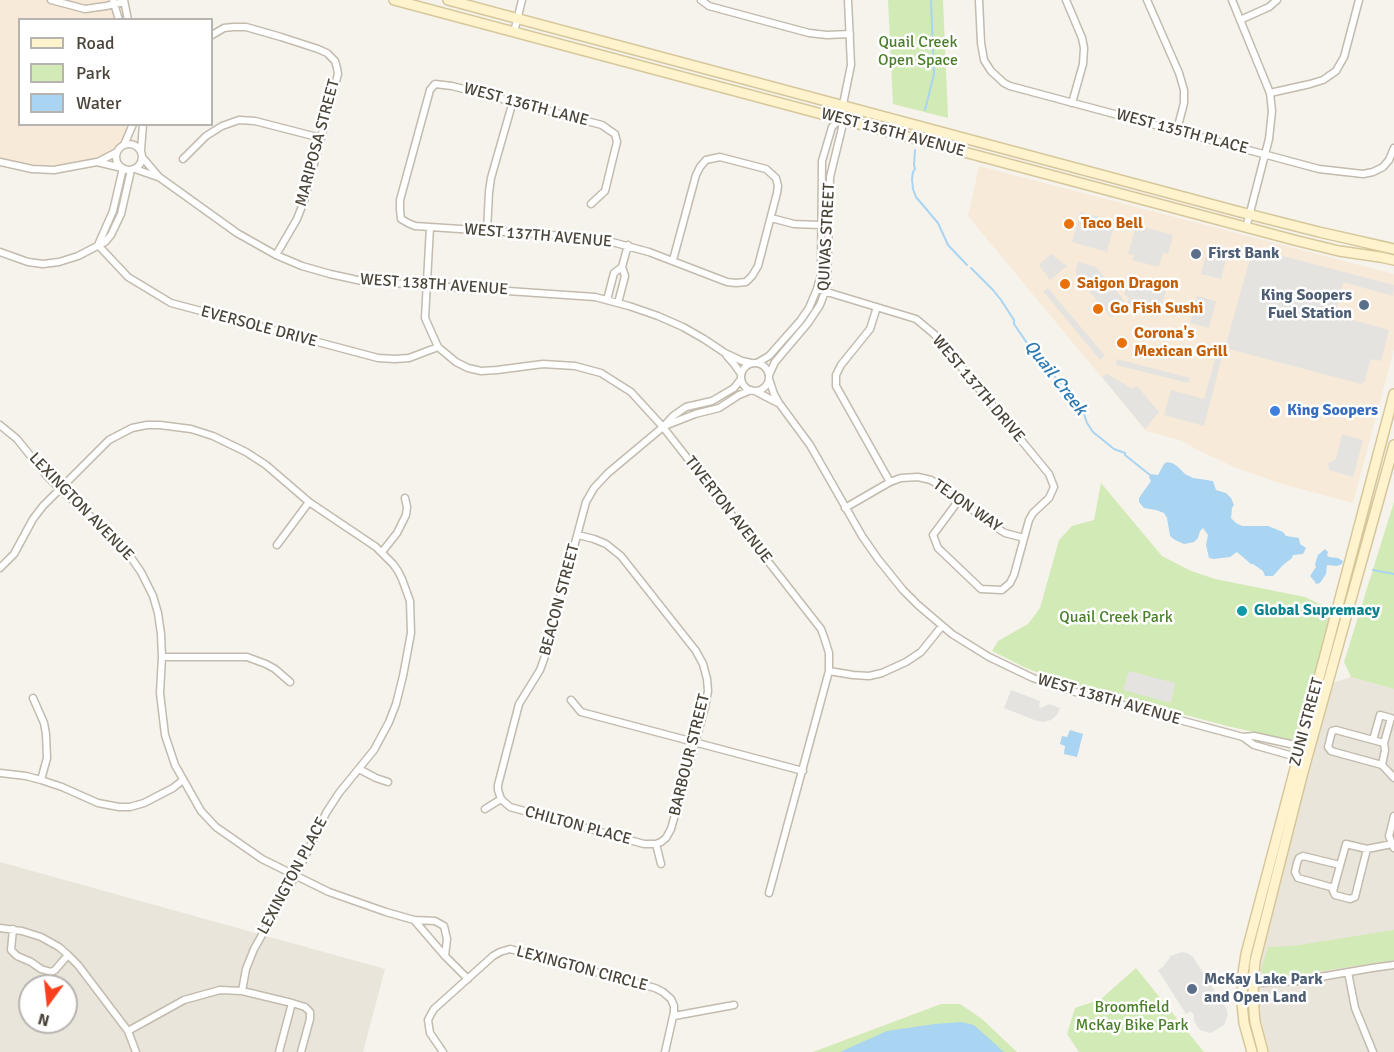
<!DOCTYPE html>
<html>
<head>
<meta charset="utf-8">
<style>
	body { margin:0 }
	#map { position:relative; width:1394px; height:1052px; overflow:hidden; background:#f6f3ec; font-family:Signika,sans-serif }
	canvas { display:block }
	.legend { position:absolute; left:18px; top:18px; width:195px; height:108px; box-sizing:border-box; background:#fff; border:2px solid #b7b4b0; margin:0; padding:8px 10px; list-style:none; font-size:18px; color:#4b4439 }
	.legend li { display:flex; align-items:center; gap:12px; height:30px }
	.legend b { width:30px; border:2px solid #b7b4b0 }
	.north { position:absolute; left:18px; top:974px; width:60px; height:60px; box-sizing:border-box; background:#fff; border:2px solid #b7b4b0; border-radius:50%; rotate:195deg; font-size:16px; font-weight:700; line-height:24px; text-align:center; color:#4b4439 }
	.north::after { content:''; display:block; margin:auto; width:21px; height:27px; background:#fc3f1d; clip-path:polygon(50% 0,100% 100%,50% 72%,0 100%) }
</style>
</head>
<body>
<div id="map">
<canvas width="1394" height="1052"></canvas>
<ul class="legend">
<li><b style="height:8px;background:#fff3cd"></b>Road</li>
<li><b style="height:16px;background:#d2eab5"></b>Park</li>
<li><b style="height:16px;background:#a9d4f2"></b>Water</li>
</ul>
<div class="north">N</div>
</div>
<script>
const context = document.querySelector('canvas').getContext('2d');
context.lineJoin = 'round';
function fillPath(path, color) { context.fillStyle = color; context.fill(path, 'evenodd'); }
const poly = rows => new Path2D(rows.map(r => 'M' + r).join(''));
function stroke(path, color, width, dash) { context.strokeStyle = color; context.lineWidth = width; context.lineCap = dash ? 'butt' : 'round'; context.setLineDash(dash || []); context.stroke(path); }
function label(font, color, halo, rows, align = 'center') {
  context.font = font + ' Signika,sans-serif'; context.lineWidth = 5; context.setLineDash([]); context.textBaseline = 'middle'; context.strokeStyle = halo; context.fillStyle = color; for (const [text, x, y, turn = 0] of rows) {
    context.save(); context.translate(x, y); context.rotate((+turn || 0) * Math.PI / 180); context.textAlign = isNaN(turn) ? turn : align; if (halo) context.strokeText(text, 0, 0); context.fillText(text, 0, 0); context.restore();
  }
}
const residential = poly([
	[1351,677,1394,689,1394,1052,1267,1052,1258,1020,1256,997,1258,967,1332,683],
	[0,862,385,969,363,1052,0,1052],
	[30,986,66,986,66,1022,30,1022]
]);
const commercial = poly([
	[0,0,114,0,119,19,20,20,20,124,133,125,124,145,118,150,97,162,54,170,0,162],
	[979,166,1394,274,1394,349,1353,503,1279,483,1234,467,1200,451,1180,440,1146,431,968,216]
]);
const green = poly([
	[888,0,943,0,948,118,893,104],
	[1101,483,1162,556,1191,571,1215,579,1305,597,1317,603,1334,608,1300,737,1289,740,1227,726,1065,683,1026,668,992,651,998,641,1028,624,1040,608,1059,540,1072,526,1094,520],
	[1394,502,1394,689,1351,677,1344,662],
	[1394,930,1394,960,1277,978,1265,977,1261,970,1268,947,1293,946],
	[1136,968,1204,1052,1079,1052,1067,1034,1075,1008,1101,999],
	[941,1004,960,1004,982,1019,1017,1052,813,1052]
]);
const parking = poly([
	[1080,212,1115,221,1107,252,1072,242],
	[1136,225,1173,235,1168,254,1163,253,1159,267,1132,260,1134,255,1128,254],
	[1207,251,1227,256,1221,279,1201,274],
	[1263,251,1394,285,1393,296,1343,282,1335,315,1389,330,1381,361,1372,359,1370,361,1365,381,1361,384,1225,348,1251,255],
	[1051,254,1067,266,1050,280,1039,265],
	[1078,262,1096,267,1124,300,1112,318,1077,277,1076,271],
	[1129,276,1167,288,1158,317,1126,307,1129,298,1124,294],
	[1048,288,1105,356,1100,360,1043,291],
	[1197,296,1216,301,1209,328,1190,323],
	[1216,356,1222,357,1204,426,1164,415,1171,390,1204,399],
	[1117,359,1190,378,1188,383,1116,365],
	[1107,374,1133,389,1137,386,1159,412,1145,429,1102,377],
	[1342,434,1363,440,1353,477,1329,470,1328,464,1336,459],
	[1129,671,1175,683,1171,703,1123,690],
	[1011,690,1040,701,1039,706,1041,708,1049,704,1060,708,1057,715,1051,720,1043,722,1037,721,1004,708],
	[1182,952,1187,953,1193,957,1226,1008,1228,1014,1224,1025,1211,1033,1200,1030,1197,1026,1194,1021,1194,1015,1191,1011,1186,1014,1158,970,1163,967,1171,956]
]);
const water = poly([
	[1167,462,1172,463,1177,466,1185,474,1193,478,1213,481,1216,490,1226,493,1231,498,1234,505,1232,508,1231,518,1236,523,1242,526,1268,526,1283,532,1286,536,1299,538,1300,544,1306,548,1303,554,1293,555,1292,558,1283,565,1273,576,1265,576,1263,571,1253,564,1251,564,1237,552,1230,557,1214,559,1209,558,1206,545,1208,535,1203,528,1200,531,1198,538,1194,542,1184,544,1175,540,1170,536,1167,518,1164,513,1156,510,1144,508,1139,502,1139,498,1151,481,1149,477,1151,474,1158,475,1164,464],
	[1325,549,1328,552,1327,555,1329,557,1338,558,1343,561,1342,564,1337,566,1327,565,1326,574,1320,583,1316,584,1315,582,1310,576,1316,567,1315,564,1318,555],
	[1070,730,1083,734,1077,757,1064,754,1065,746,1060,744,1062,736,1067,737],
	[961,1022,974,1025,1004,1052,840,1052,887,1031,935,1024]
]);
const stream = poly([
	[925,110,934,74,931,0],
	[915,150,914,165,915,169,913,172,912,179,913,189,916,197,938,223,948,245,967,265],
	[971,268,993,290,1001,300,1014,320,1014,324,1027,343,1035,350,1053,375,1060,382,1074,404,1083,411,1087,423,1093,432,1114,449,1125,453,1125,455,1150,475],
	[1373,570,1394,574]
]);
const minor = poly([
	[51,0,85,9,106,6,124,2],
	[113,0,119,20],
	[124,0,128,20],
	[701,0,709,6,720,9,809,33,827,35,850,34],
	[979,0,981,43,984,60,991,71,1004,83,1010,86,1319,169,1363,174,1373,172,1383,167,1389,160,1394,148],
	[1066,0,1082,38,1084,48,1083,64,1072,103],
	[1147,0,1179,73,1184,90,1184,103,1177,130],
	[1232,0,1270,93,1272,111,1269,139,1246,228],
	[1240,20,1269,7,1277,0],
	[514,32,522,0],
	[212,35,224,28,233,27,246,27,281,37,318,49,327,53,335,61,337,68,338,74,304,201,297,219,276,255],
	[1270,93,1310,84,1323,80,1336,71,1344,57,1359,0],
	'116 157a13 13 0 1 1 26 0a13 13 0 1 1-26 0Z',
	[124,145,133,124],
	[141,150,143,124],
	[142,157,159,177,237,233,276,255,302,266,330,274,362,281,595,297,629,306,658,316,683,327,704,339,725,353,742,361,751,363],
	[183,159,206,136,222,126,239,120,255,121,321,138],
	[0,162,32,169,54,170,97,162,122,168],
	[98,162,117,152],
	[135,169,158,177],
	[591,204,605,191,615,150,617,142,615,134,609,130,602,125,452,86,435,84,430,90,400,200,400,210,401,219,408,223,415,226,430,227,425,318,438,347,456,362,468,368,481,371,497,370,543,364,575,366,601,373,631,392,663,427,821,629,824,637,829,653,829,671,769,893],
	[771,218,794,224,820,225],
	[430,227,566,236,612,242,649,252,727,282,736,283,746,282,752,276,758,266,777,193,778,186,776,178,766,169,720,157,706,160,700,167,696,175,673,260],
	[487,231,489,192,491,178,513,101],
	[98,245,128,277,171,303,378,358,395,359,409,358,438,347],
	[98,245,113,211,123,168],
	[0,252,28,262,43,264,59,262,78,256,105,242,111,235,121,214,131,170],
	[817,289,916,319,934,334,1049,474,1054,487,1049,498,1033,513,1029,520,1014,575,1010,583,1002,590,981,589,938,548,933,535,959,500],
	[607,300,614,273,622,267],
	[618,303,625,276,622,267,628,245],
	[877,307,870,329,841,365,836,375,836,386,890,482],
	[727,356,734,364,741,374],
	[757,363,769,356,800,321,809,308,817,289,821,275,822,161,832,127,840,119],
	'741 377a14 14 0 1 1 28 0a14 14 0 1 1-28 0Z',
	[769,375,775,362,808,323,820,305,827,286,830,177,842,128,842,125,840,119,851,65,848,0],
	[769,379,774,394,779,403,810,445,862,536,878,559,903,590,918,605,952,634,989,657,1033,678,1064,689,1243,737,1254,745,1300,758],
	[755,391,778,403],
	[0,425,17,439,46,475,60,489,115,538,123,546,141,572,153,596,158,613,161,634,162,657,160,693,165,735,175,765,201,811,216,827,262,859,329,892,386,912,414,920,445,956,468,979],
	[667,425,695,414,719,408,739,395,751,390],
	[845,508,890,482,901,478,918,477,931,480,943,488,1000,530,1005,533,1024,538],
	[578,535,594,539,606,544,621,556,696,651,703,664,707,679,708,691,705,707,671,829,666,838,661,842,656,844,644,844,510,807,501,799,498,790,498,785,519,704,540,670,544,659,586,502,594,488,608,473,663,427,673,416,686,407,712,401,734,388,741,379],
	[277,545,309,502],
	[382,552,397,533,406,515,407,507,405,498],
	[0,568,14,554,33,519,43,506,109,440,132,428,147,425,160,425,191,429,213,436,246,452,266,465,309,502,376,547,393,564,398,571,402,579,410,601,411,633,403,676,396,704,389,722,374,750,339,793,326,813,296,875,254,949,246,969,242,991],
	[162,657,247,657,266,664,275,669,290,682],
	[829,671,853,675,869,676,882,673,906,662,921,652,942,626],
	[33,698,44,723,46,734,47,758,41,780],
	[571,700,581,712,803,771],
	[1243,737,1254,736,1304,747],
	[1373,740,1380,715,1391,718,1384,743,1385,750,1382,765,1394,778],
	[1382,765,1331,751,1328,747,1332,731,1336,730,1384,743],
	[359,769,376,778,388,782],
	[0,773,26,776,41,780,62,787,98,803,119,807,130,807,144,803,173,788,183,780],
	[485,809,501,799],
	[1394,816,1389,836,1394,848],
	[656,844,661,864],
	[1367,849,1355,897,1350,899,1335,895,1333,891,1346,844,1367,849,1392,844],
	[1334,888,1298,878,1295,872,1297,863,1299,858,1303,856,1340,865],
	[414,920,435,921,444,926,447,939,445,956],
	[0,928,22,931,41,937,59,947,68,955,78,965,128,1031,136,1052],
	[13,929,11,950,17,956,31,962,41,969,51,972,55,970,68,955],
	[1348,972,1355,1008,1373,1052],
	[1242,984,1297,981,1372,968,1394,965],
	[674,1016,734,1005],
	[128,1031,184,1000,220,990,242,991,292,1003],
	[279,1052,292,1003,305,1007,310,1012,310,1019,301,1052],
	[443,1052,430,1033,428,1020,431,1014,434,1009,493,956,500,952,510,949,655,988,663,992,671,999,674,1006,674,1012,665,1052]
]);
const secondary = poly([
	[394,0,1294,240,1339,251,1380,257,1394,260],
	[448,0,1240,212,1319,232,1394,249],
	[1252,1052,1244,1023,1242,1003,1243,974,1246,954,1394,394],
	[1263,1052,1255,1022,1254,1011,1253,983,1255,961,1303,772,1394,445]
]);
const markers = [
	[1069,224,6,"#e8710a"],
	[1196,254,6,"#5c6f8a"],
	[1065,284,6,"#e8710a"],
	[1364,305,6,"#5c6f8a"],
	[1098,309,6,"#e8710a"],
	[1122,343,6,"#e8710a"],
	[1275,411,6,"#3f7fe0"],
	[1242,611,6,"#0f9aa8"],
	[1192,989,6,"#5c6f8a"]
];
const parkNames = [
	["Quail Creek",918,43],
	["Open Space",918,61],
	["Quail Creek Park",1116,618],
	["Broomfield",1132,1008],
	["McKay Bike Park",1132,1026]
];
const streetNames = [
	["WEST 136TH LANE",526,105,15],
	["WEST 135TH PLACE",1182,132,15],
	["WEST 136TH AVENUE",893,133,15],
	["MARIPOSA STREET",318,143,-75],
	["WEST 137TH AVENUE",538,236,5],
	["QUIVAS STREET",827,237,-87],
	["WEST 138TH AVENUE",434,285,4],
	["EVERSOLE DRIVE",259,327,15],
	["WEST 137TH DRIVE",978,389,50],
	["TEJON WAY",967,506,35],
	["LEXINGTON AVENUE",81,507,46],
	["TIVERTON AVENUE",728,510,52],
	["BEACON STREET",560,600,-75],
	["WEST 138TH AVENUE",1109,700,16],
	["ZUNI STREET",1307,722,-75],
	["BARBOUR STREET",690,755,-76],
	["CHILTON PLACE",578,826,15],
	["LEXINGTON PLACE",293,876,-62],
	["LEXINGTON CIRCLE",582,969,15]
];
const foodNames = [
	["Taco Bell",1081,224],
	["Saigon Dragon",1077,284],
	["Go Fish Sushi",1110,309],
	["Corona's",1134,334],
	["Mexican Grill",1134,352]
];
const serviceNames = [
	["First Bank",1208,254],
	["King Soopers",1352,296,"right"],
	["Fuel Station",1352,314,"right"],
	["McKay Lake Park",1204,980],
	["and Open Land",1204,998]
];
const shopNames = [
	["King Soopers",1287,411]
];
const cultureNames = [
	["Global Supremacy",1254,611]
];
const waterNames = [
	["Quail Creek",1055,378,52]
];
fillPath(residential, '#eae5da');
fillPath(commercial, '#f7ead8');
fillPath(green, '#d2eab5');
fillPath(parking, '#e5e3e0');
fillPath(water, '#a9d4f2');
stroke(stream, '#a9d4f2', 2);
stroke(minor, '#c2bbae', 9);
stroke(secondary, '#d6c79b', 12);
stroke(minor, '#fff', 6);
stroke(secondary, '#fff3cd', 9);
for (const [x, y, r, color] of markers) { const dot = new Path2D(); dot.arc(x, y, r, 0, 2 * Math.PI); context.fillStyle = color; context.fill(dot); stroke(dot, '#fff', 2); }
label('16px', '#4a7f2a', '#fff', parkNames);
label('16px', '#4b4439', '#fff', streetNames);
label('bold 16px', '#c56008', '#fff', foodNames, 'left');
label('bold 16px', '#4e5e75', '#fff', serviceNames, 'left');
label('bold 16px', '#366cbe', '#fff', shopNames, 'left');
label('bold 16px', '#0d838f', '#fff', cultureNames, 'left');
label('italic 18px', '#2e7ab2', '#fff', waterNames);
</script>
</body>
</html>
